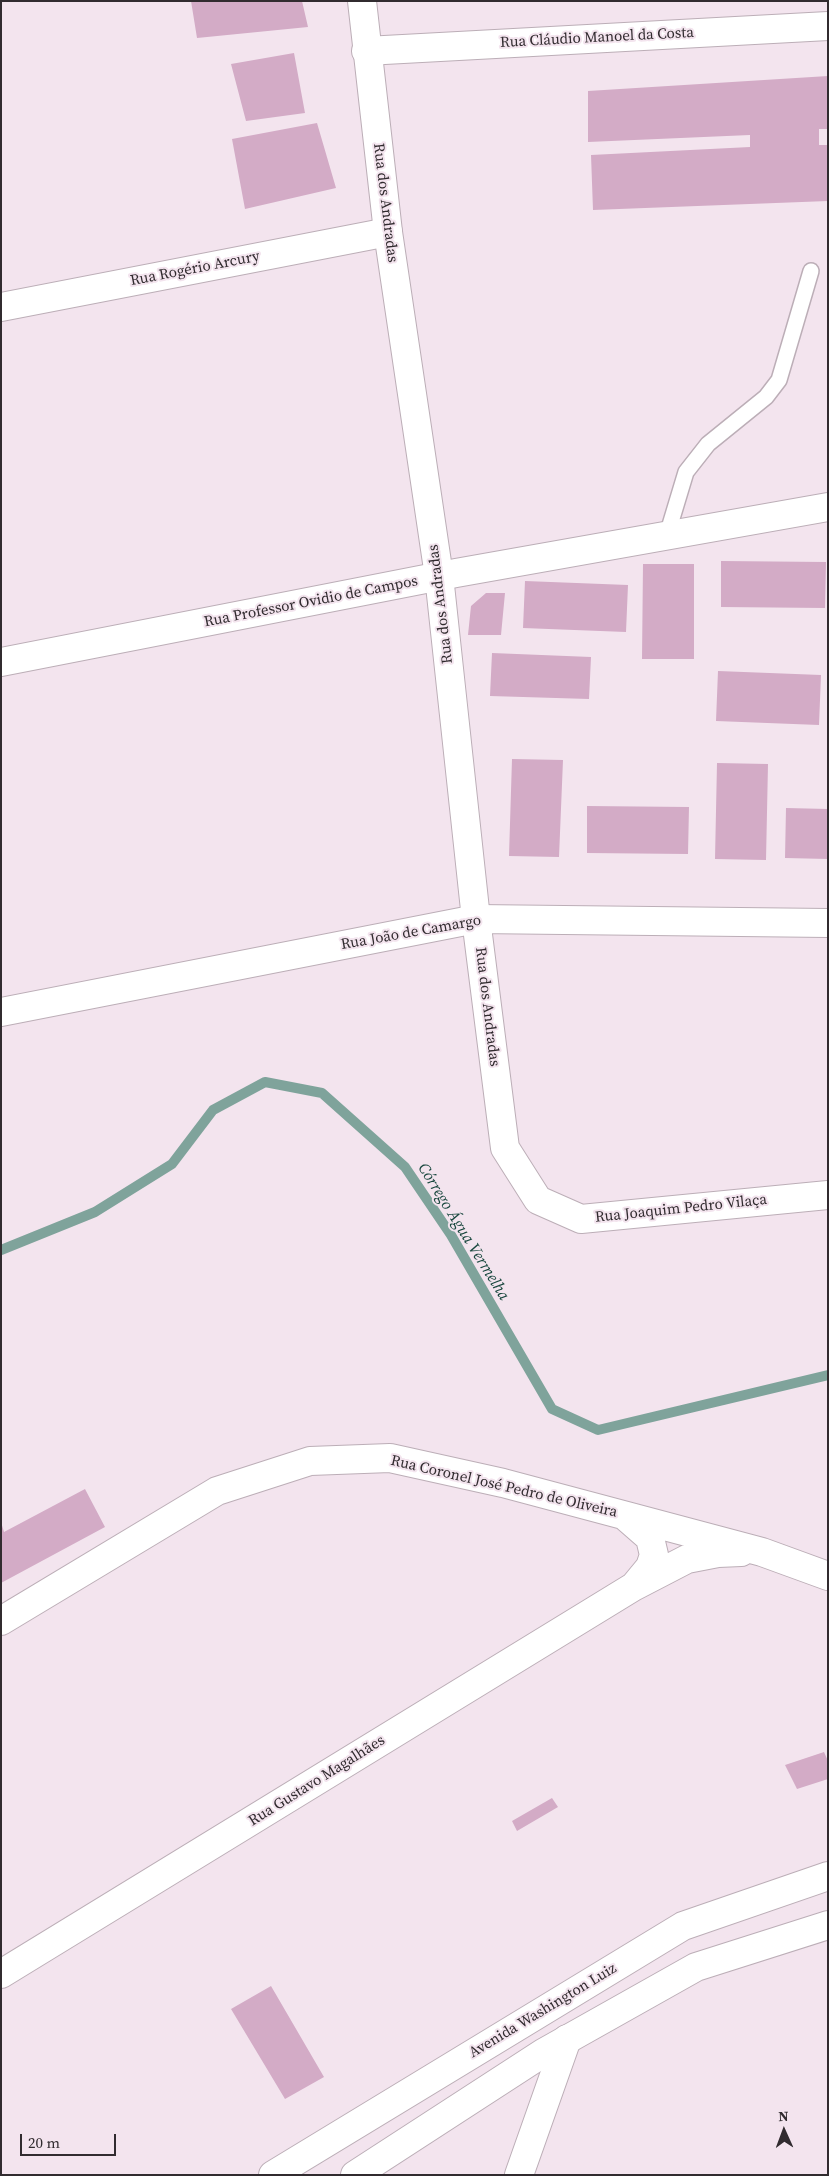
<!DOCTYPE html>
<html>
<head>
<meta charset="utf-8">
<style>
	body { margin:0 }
	#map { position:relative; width:829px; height:2176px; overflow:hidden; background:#f3e4ee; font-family:"Source Serif 4",serif }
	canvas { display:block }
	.frame { position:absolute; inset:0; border:2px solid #312b2f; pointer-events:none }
	.north { position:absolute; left:759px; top:2106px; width:50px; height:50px; -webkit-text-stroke:4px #f3e4ee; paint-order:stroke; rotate:358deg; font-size:14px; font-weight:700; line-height:20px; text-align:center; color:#312b2f }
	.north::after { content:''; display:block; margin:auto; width:18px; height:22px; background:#312b2f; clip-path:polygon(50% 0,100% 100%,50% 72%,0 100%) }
	.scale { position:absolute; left:20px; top:2134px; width:96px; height:22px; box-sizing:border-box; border:2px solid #312b2f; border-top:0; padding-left:6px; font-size:15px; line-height:18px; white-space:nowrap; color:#312b2f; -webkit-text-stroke:4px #f3e4ee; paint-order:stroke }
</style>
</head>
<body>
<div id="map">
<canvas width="829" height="2176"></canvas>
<div class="frame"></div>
<div class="north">N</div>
<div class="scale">20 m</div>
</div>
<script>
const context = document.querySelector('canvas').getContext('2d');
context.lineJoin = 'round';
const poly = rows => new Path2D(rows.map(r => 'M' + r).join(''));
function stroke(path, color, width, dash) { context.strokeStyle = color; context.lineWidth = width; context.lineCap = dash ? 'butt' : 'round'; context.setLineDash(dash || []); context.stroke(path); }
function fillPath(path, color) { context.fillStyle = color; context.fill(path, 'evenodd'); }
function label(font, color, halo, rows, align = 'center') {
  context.font = font + ' "Source Serif 4",serif'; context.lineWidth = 4; context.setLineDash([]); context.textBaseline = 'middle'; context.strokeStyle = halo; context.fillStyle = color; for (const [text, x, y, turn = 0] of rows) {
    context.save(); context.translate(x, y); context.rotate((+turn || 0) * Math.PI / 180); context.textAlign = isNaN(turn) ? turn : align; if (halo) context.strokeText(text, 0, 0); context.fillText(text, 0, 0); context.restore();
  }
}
const stream = poly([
	[1,1250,95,1212,172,1164,213,1110,265,1082,322,1093,405,1167,451,1235,552,1409,598,1430,828,1375]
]);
const building = poly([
	[191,1,302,1,308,27,197,38],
	[294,53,305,113,246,121,231,64],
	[828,76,828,129,819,129,819,145,828,145,828,201,593,210,591,155,750,147,750,135,588,142,588,91],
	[317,123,336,188,245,209,232,139],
	[721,561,826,562,825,608,721,607],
	[643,564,694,564,694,659,642,659],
	[525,581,628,585,626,632,523,628],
	[486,593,505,593,501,635,468,635,471,606],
	[492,653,591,657,589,699,490,696],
	[718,671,821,675,819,725,716,721],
	[512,759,563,760,559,857,509,856],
	[717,763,768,764,766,860,715,859],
	[587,806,689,807,688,854,587,853],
	[786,808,828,809,828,859,785,858],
	[85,1489,105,1527,1,1583,1,1522,4,1532],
	[824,1752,828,1761,828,1779,797,1789,785,1765],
	[552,1798,558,1807,517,1831,512,1821],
	[271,1986,324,2077,285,2099,231,2009]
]);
const service = poly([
	[667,535,686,472,708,444,766,397,779,380,811,271]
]);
const minor = poly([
	[366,51,828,26],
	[1,307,388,232],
	[1,662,456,573,828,507],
	[828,923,476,919,505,1148,538,1200,581,1219,828,1195],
	[626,1517,650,1538,654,1555,650,1567,636,1584],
	[1,1621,217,1491,310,1461,390,1458,503,1483,762,1552,828,1576],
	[1,1974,633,1587,687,1559,718,1553,741,1552],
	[519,2175,567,2039]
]);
const tertiary = poly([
	[1,1012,476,919,439,576,388,232,362,1]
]);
const secondary = poly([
	[273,2175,683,1926,828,1876],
	[355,2175,543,2053,696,1967,828,1925]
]);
const streetNames = [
	["Rua Cláudio Manoel da Costa",597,38,-3],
	["Rua dos Andradas",385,203,83],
	["Rua Rogério Arcury",195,269,-11],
	["Rua Professor Ovidio de Campos",311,602,-11],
	["Rua dos Andradas",441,604,-97],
	["Rua João de Camargo",411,933,-10],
	["Rua dos Andradas",487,1007,83],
	["Rua Joaquim Pedro Vilaça",681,1209,-6],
	["Rua Coronel José Pedro de Oliveira",504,1487,13],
	["Rua Gustavo Magalhães",317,1781,-32],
	["Avenida Washington Luiz",543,2011,-31]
];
const waterNames = [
	["Córrego Água Vermelha",463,1232,58]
];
stroke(stream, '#7fa39b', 10);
fillPath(building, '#d3abc6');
stroke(service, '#bcaeb7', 18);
stroke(minor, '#bcaeb7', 30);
stroke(tertiary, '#bcaeb7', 30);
stroke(secondary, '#bcaeb7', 30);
stroke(service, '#fff', 15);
stroke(minor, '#fff', 28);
stroke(tertiary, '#fff', 28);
stroke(secondary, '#fff', 28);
label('15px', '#312b2f', '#f3e4ee', streetNames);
label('italic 16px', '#19473e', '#f3e4ee', waterNames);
</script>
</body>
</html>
